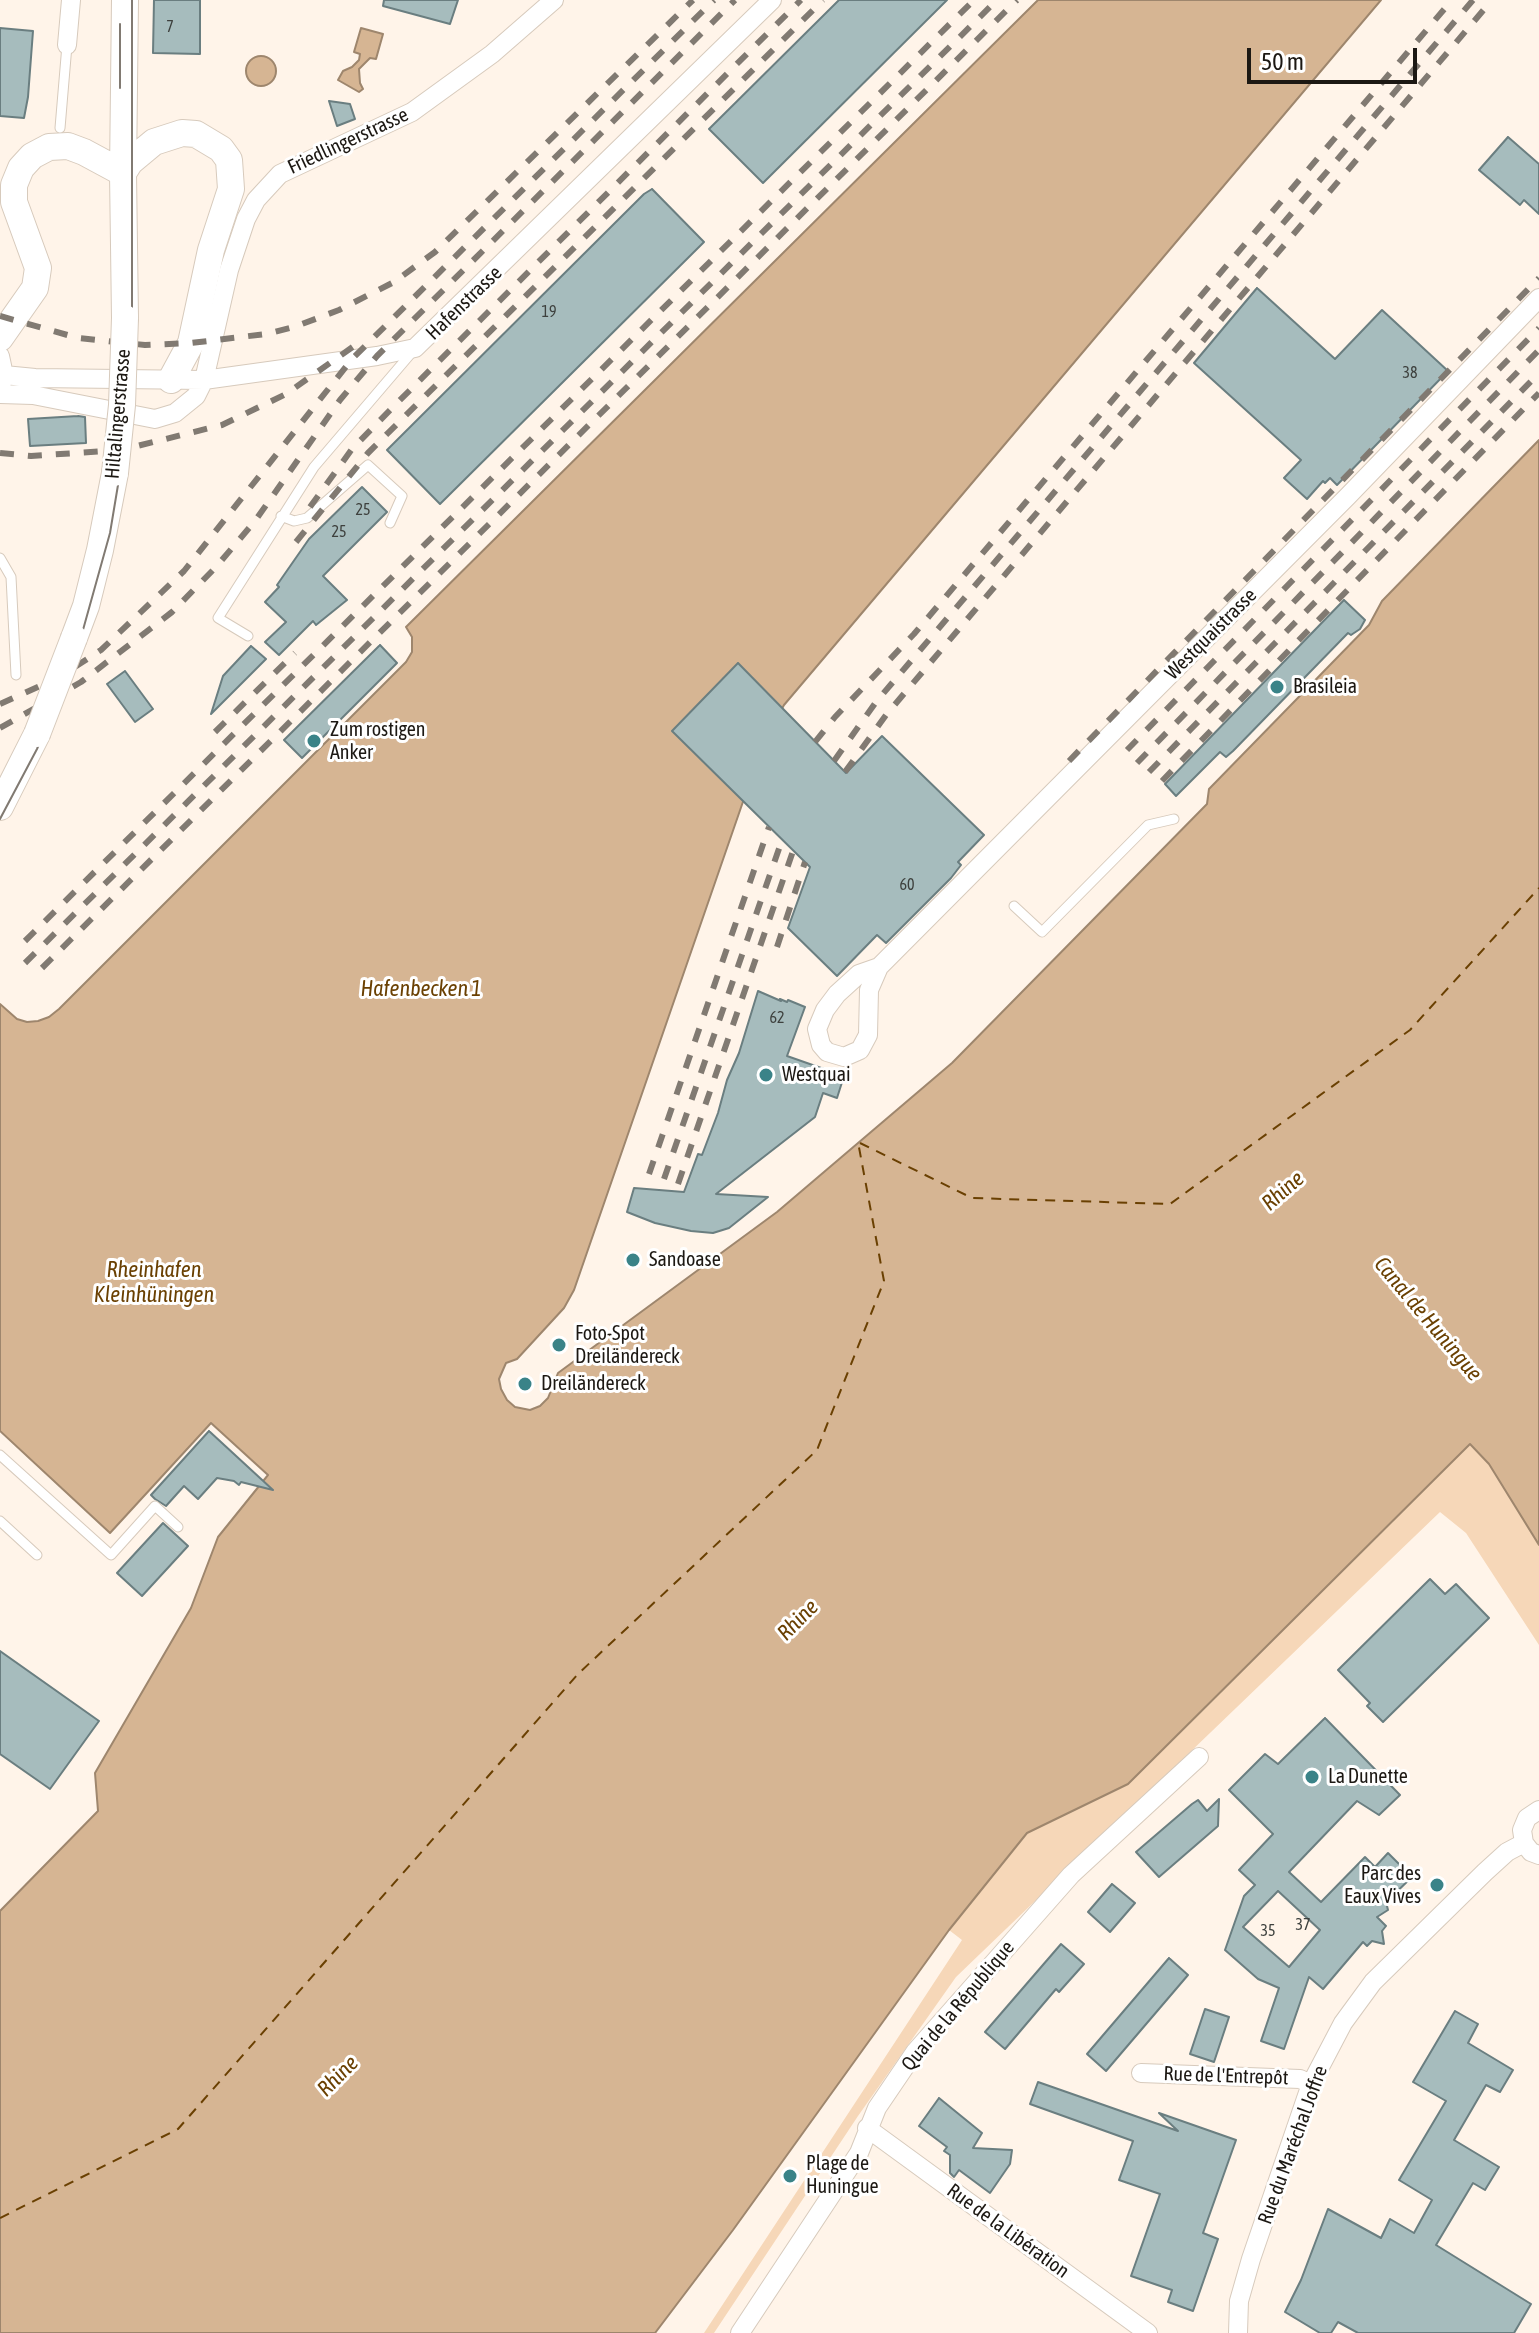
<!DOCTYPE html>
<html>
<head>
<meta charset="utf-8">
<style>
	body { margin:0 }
	#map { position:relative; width:1539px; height:2333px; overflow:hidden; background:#fff4e9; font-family:"Asap Condensed",sans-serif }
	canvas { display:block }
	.scale { position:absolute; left:1247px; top:48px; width:170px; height:36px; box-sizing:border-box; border:4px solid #1c1813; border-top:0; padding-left:10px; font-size:24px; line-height:28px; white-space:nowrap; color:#1c1813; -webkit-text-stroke:6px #fff; paint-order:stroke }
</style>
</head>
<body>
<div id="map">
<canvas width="1539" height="2333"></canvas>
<div class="scale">50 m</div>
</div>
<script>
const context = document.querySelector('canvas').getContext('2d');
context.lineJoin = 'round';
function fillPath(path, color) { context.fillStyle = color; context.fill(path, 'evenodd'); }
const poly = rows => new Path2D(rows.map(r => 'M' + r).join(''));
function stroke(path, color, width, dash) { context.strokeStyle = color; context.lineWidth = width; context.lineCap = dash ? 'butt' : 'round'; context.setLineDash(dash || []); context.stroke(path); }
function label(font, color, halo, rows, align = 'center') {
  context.font = font + ' "Asap Condensed",sans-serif'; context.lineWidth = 6; context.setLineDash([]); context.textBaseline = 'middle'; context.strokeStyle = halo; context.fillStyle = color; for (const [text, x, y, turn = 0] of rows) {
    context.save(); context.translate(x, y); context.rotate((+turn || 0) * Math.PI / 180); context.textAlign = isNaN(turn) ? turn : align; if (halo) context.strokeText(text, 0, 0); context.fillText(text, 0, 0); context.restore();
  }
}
const green = poly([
	[1470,1443,1489,1464,1539,1545,1539,1645,1466,1533,1440,1512,956,1977,858,2116,714,2333,704,2333,962,1940,949,1930,1027,1833,1128,1784]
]);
const water = poly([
	[1038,0,1381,0,784,705,764,741,574,1290,564,1308,517,1359,506,1363,499,1379,501,1389,507,1400,515,1407,530,1410,540,1406,548,1398,558,1373,777,1212,952,1063,1207,804,1209,789,1369,625,1382,601,1539,440,1539,1545,1489,1464,1470,1444,1128,1784,1027,1833,949,1930,733,2230,655,2333,0,2333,0,1911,98,1811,95,1773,191,1608,218,1537,268,1475,211,1423,110,1533,0,1431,0,1004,17,1019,27,1022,38,1021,49,1017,59,1009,406,662,412,652,412,637,406,627,1038,0],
	[361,28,383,34,376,59,370,58,359,69,360,83,363,89,359,92,338,80,343,71,352,67,359,60,360,54,354,52,361,28],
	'246 71a15 15 0 1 1 30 0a15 15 0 1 1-30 0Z'
]);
const ferry = poly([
	[860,1143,972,1198,1170,1204,1410,1030,1539,888],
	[0,2218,178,2129,578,1674,817,1450,884,1281,858,1142]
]);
const building = poly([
	[154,0,200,0,200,54,153,53,154,0],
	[384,0,458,0,450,24,383,6,384,0],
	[839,0,947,0,763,183,709,129,839,0],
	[0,28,33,31,28,97,24,118,0,116,0,28],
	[329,101,350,104,355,119,337,126,329,101],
	[1508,137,1539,164,1539,214,1524,200,1520,205,1479,170,1508,137],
	[652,189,704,242,440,504,387,450,644,194,652,189],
	[1257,288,1335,359,1382,310,1448,371,1337,485,1330,478,1325,483,1323,481,1307,499,1284,478,1301,460,1194,363,1257,288],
	[78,416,85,417,86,443,30,446,28,419,78,416],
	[362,487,387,512,323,576,347,600,316,625,313,621,279,655,265,642,286,622,265,602,279,587,277,585,309,539,362,487],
	[1344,600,1365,620,1360,629,1351,635,1348,633,1233,751,1226,757,1220,752,1176,796,1165,784,1344,600],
	[380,645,397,663,302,758,284,740,380,645],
	[251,646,266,659,211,714,223,676,251,646],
	[738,663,846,773,882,736,984,835,958,862,961,865,951,878,886,943,877,935,837,976,788,928,810,867,672,731,738,663],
	[125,671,153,709,135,722,107,684,125,671],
	[758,991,781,1001,780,999,787,1002,788,1000,805,1007,787,1056,844,1076,837,1098,823,1093,815,1117,716,1194,768,1197,729,1228,713,1233,691,1231,655,1223,627,1212,634,1188,684,1192,698,1154,702,1155,718,1113,727,1080,739,1053,758,991],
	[209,1431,273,1490,241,1482,239,1485,234,1481,217,1478,198,1499,184,1486,166,1506,155,1499,151,1495,209,1431],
	[163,1523,188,1546,142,1596,117,1573,163,1523],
	[1430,1579,1445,1594,1456,1584,1489,1618,1383,1722,1367,1706,1370,1703,1338,1670,1430,1579],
	[0,1651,99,1721,50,1789,0,1754,0,1651],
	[1325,1718,1400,1795,1379,1815,1357,1801,1289,1872,1321,1902,1365,1857,1375,1867,1388,1853,1412,1877,1386,1902,1388,1910,1377,1917,1386,1926,1382,1931,1384,1944,1372,1941,1367,1946,1363,1942,1323,1989,1309,1977,1284,2049,1261,2041,1279,1988,1258,1979,1225,1950,1244,1896,1255,1885,1239,1870,1273,1834,1229,1790,1265,1754,1278,1764,1325,1718],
	[1278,1891,1320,1930,1289,1967,1243,1927,1278,1891],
	[1219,1799,1218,1826,1159,1877,1136,1852,1192,1804,1198,1800,1207,1811,1219,1799],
	[1112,1884,1135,1903,1110,1932,1088,1912,1112,1884],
	[1061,1944,1084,1964,1059,1992,1056,1989,1005,2049,985,2032,1061,1944],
	[1169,1958,1188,1975,1106,2071,1087,2054,1169,1958],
	[1205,2009,1229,2017,1214,2062,1190,2054,1205,2009],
	[1455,2011,1478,2024,1468,2043,1513,2070,1500,2092,1486,2085,1454,2140,1499,2167,1485,2190,1473,2183,1436,2245,1531,2304,1514,2333,1358,2333,1338,2322,1331,2333,1320,2333,1285,2312,1301,2280,1328,2209,1381,2238,1390,2219,1414,2233,1432,2200,1399,2180,1446,2101,1413,2082,1455,2011],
	[1038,2082,1178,2131,1159,2113,1236,2140,1203,2233,1218,2239,1193,2311,1168,2302,1172,2290,1131,2276,1160,2194,1119,2180,1133,2141,1030,2104,1038,2082],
	[939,2098,982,2133,973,2148,1012,2150,1010,2164,990,2193,959,2170,954,2177,950,2173,950,2155,944,2151,947,2147,919,2126,939,2098]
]);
const lane = poly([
	[60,128,67,45],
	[281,516,294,521,307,518,368,465,402,496,390,523],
	[0,558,11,577,16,675],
	[248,636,218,618,314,467,413,351],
	[1014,906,1042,932,1148,825,1174,819],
	[0,1455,111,1555,155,1506,178,1527],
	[0,1521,37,1555]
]);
const street = poly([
	[67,45,71,0],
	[0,356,4,375,1,386],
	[4,375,35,378,204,380,377,356,415,348,772,0],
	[0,394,33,395,155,419,175,413,196,396,204,380,229,270,246,219,256,200,280,174,412,112,492,54,554,0],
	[879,967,859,974,837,994,825,1010,817,1029,821,1045,827,1052,844,1057,860,1050,868,1035,869,990,879,967,1348,496,1539,298],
	[1539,1810,1527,1818,1522,1830,1524,1843,1531,1852,1539,1855],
	[1141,2073,1300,2079,1311,2084],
	[867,2128,1148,2333],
	[740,2333,859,2153,877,2108,915,2052,1071,1875,1199,1757],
	[1238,2333,1239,2301,1251,2259,1311,2084,1343,2023,1373,1982,1485,1872,1507,1852,1524,1843]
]);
const secondary = poly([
	[125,318,123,173,125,0],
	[0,338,35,288,38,268,14,202,14,185,21,168,32,156,49,147,68,146,84,152,123,173,130,162,154,142,182,133,196,134,221,149,229,160,231,189,211,250,191,343,171,380],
	[74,638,86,606,100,550,115,473],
	[0,807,37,734]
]);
const tram = poly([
	[120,88,120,24],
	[0,819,37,749,76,655,110,533,119,479,127,414,132,333,132,0]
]);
const rail = poly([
	[0,316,78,338,145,345,191,343,266,334,294,327,339,310,394,282,435,252,693,0],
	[0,453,31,456,121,450,222,425,286,394,354,346],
	[310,507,352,449,394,406,801,0],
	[296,542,368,453,823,0],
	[0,704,58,678,101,650,184,571,352,359,714,0],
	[0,728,81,682,172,612,216,567,255,521,340,400,377,356,735,0],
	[215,732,295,653],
	[815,742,835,717,914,634,1452,0],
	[1127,750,1539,328],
	[834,761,876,702,1473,0],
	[1069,761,1539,278],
	[1137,763,1539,350],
	[845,772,886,715,1492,0],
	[1149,772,1539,373],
	[1162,781,1539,393],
	[25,941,974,0],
	[777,947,805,862],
	[25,963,997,0],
	[42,968,1017,0],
	[649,1174,769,827],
	[664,1179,782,840],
	[678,1184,793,851]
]);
const secondaryBridge = poly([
	[115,473,122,405,125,318],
	[37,734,74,638]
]);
const markers = [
	[1277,687,8,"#3a8388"],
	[314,741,8,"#3a8388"],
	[766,1075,8,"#3a8388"],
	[633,1260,8,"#3a8388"],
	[559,1345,8,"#3a8388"],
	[525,1384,8,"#3a8388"],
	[1312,1777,8,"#3a8388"],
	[1437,1885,8,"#3a8388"],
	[790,2176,8,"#3a8388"]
];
const numberNames = [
	["7",170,27],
	["19",549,312],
	["38",1410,373],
	["25",363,510],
	["25",339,532],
	["60",907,885],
	["62",777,1018],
	["37",1303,1925],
	["35",1268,1931]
];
const streetNames = [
	["Friedlingerstrasse",348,141,-25],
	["Hafenstrasse",464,303,-44],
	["Hiltalingerstrasse",118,414,-85],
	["Westquaistrasse",1211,634,-45],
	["Quai de la République",958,2006,-50],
	["Rue de l'Entrepôt",1226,2076,2],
	["Rue du Maréchal Joffre",1293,2145,-70],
	["Rue de la Libération",1008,2231,36]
];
const poiNames = [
	["Brasileia",1293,687],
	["Zum rostigen",330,730],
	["Anker",330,753],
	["Westquai",782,1075],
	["Sandoase",649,1260],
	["Foto-Spot",575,1334],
	["Dreiländereck",575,1357],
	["Dreiländereck",541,1384],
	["La Dunette",1328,1777],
	["Parc des",1421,1874,"right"],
	["Eaux Vives",1421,1897,"right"],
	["Plage de",806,2164],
	["Huningue",806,2187]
];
const waterNames = [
	["Hafenbecken 1",421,989],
	["Rhine",1283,1191,-41],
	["Rheinhafen",154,1270],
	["Kleinhüningen",154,1295],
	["Canal de Huningue",1428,1319,50],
	["Rhine",798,1620,-45],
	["Rhine",338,2076,-45]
];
fillPath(green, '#f6d7b8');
fillPath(water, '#d6b593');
stroke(water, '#9e866d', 2);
stroke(ferry, '#6a4002', 2, [10, 8]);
fillPath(building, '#a6bcbd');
stroke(building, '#6a7e80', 2);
stroke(lane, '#d7cabc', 11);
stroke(street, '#d7cabc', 20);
stroke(secondary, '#d7cabc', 28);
stroke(lane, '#fff', 9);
stroke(street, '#fff', 18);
stroke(secondary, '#fff', 26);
stroke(tram, '#817a72', 2);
stroke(rail, '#817a72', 6, [14, 14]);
stroke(secondaryBridge, '#d7cabc', 28, []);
stroke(secondaryBridge, '#fff', 26);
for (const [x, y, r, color] of markers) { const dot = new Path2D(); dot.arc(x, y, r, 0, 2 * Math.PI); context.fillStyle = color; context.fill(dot); stroke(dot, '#fff', 3); }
label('16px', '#3e413e', null, numberNames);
label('20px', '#1c1813', '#fff', streetNames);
label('20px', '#1c1813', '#fff', poiNames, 'left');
label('italic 22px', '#6a4002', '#fff', waterNames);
</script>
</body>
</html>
